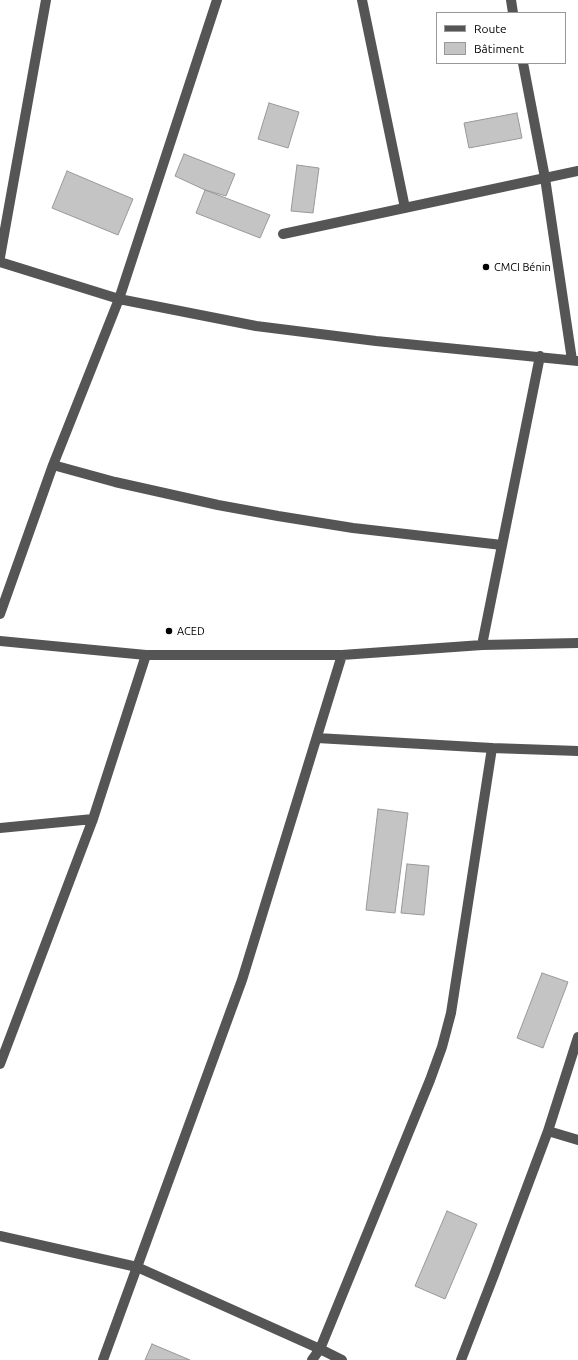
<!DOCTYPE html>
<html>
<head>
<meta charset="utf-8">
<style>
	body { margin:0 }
	#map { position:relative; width:578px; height:1360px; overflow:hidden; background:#fff; font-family:Ubuntu,sans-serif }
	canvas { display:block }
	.legend { position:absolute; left:436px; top:12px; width:130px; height:52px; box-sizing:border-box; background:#fff; border:1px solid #999; margin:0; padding:5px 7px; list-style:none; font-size:12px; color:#000 }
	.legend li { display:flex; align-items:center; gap:8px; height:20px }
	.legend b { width:20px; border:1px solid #999 }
</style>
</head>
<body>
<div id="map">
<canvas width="578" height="1360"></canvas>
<ul class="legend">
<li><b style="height:5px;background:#555"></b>Route</li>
<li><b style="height:11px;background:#c4c4c4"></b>Bâtiment</li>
</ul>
</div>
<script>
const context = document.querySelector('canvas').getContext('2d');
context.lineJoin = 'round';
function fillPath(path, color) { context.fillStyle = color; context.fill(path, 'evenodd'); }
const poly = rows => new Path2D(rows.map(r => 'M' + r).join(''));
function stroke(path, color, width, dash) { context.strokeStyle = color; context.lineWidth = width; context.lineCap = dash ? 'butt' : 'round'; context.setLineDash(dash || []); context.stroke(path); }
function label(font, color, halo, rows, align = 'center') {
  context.font = font + ' Ubuntu,sans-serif'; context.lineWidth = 4; context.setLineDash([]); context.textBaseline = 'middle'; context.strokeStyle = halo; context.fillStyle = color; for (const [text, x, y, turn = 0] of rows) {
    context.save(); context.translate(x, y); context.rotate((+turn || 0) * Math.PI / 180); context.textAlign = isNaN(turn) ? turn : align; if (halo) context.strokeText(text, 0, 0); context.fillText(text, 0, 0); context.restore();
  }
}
const building = poly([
	[269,103,299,112,288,148,258,139,269,103],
	[517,113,522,138,469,148,464,123,517,113],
	[184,154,235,174,226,196,205,190,175,176,184,154],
	[297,165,319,168,313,213,291,211,297,165],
	[67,171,133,199,118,235,52,208,67,171],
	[205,190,270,215,260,238,196,213,205,190],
	[378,809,408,813,395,913,366,910,378,809],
	[407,864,429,866,424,915,401,913,407,864],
	[542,973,568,982,543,1048,517,1038,542,973],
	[447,1211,477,1224,445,1299,415,1286,447,1211],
	[152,1344,190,1360,145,1360,152,1344]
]);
const minor = poly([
	[362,0,405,208],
	[511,0,513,13],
	[523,63,545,178,572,360],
	[283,234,578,171],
	[0,257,46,0],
	[0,262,119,299,256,326,376,341,578,361],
	[53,465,115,482,218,505,278,516,353,528,502,545],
	[0,614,53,465,119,299,217,0],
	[0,641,146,655,342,655,482,645,578,643],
	[482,645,540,356],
	[317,738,492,748,578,751],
	[0,828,93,819],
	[0,1064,93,819,146,655],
	[548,1131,578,1140],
	[0,1236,137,1267,320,1349,342,1360],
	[103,1360,242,980,342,655],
	[312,1360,320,1349,430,1080,442,1047,451,1013,492,748],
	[461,1360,494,1275,548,1131,578,1037]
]);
const markers = [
	[486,267,4,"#000"],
	[169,631,4,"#000"]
];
const poiNames = [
	["CMCI Bénin",494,267],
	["ACED",177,631]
];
fillPath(building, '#c4c4c4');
stroke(building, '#999', 1);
stroke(minor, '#555', 10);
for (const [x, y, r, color] of markers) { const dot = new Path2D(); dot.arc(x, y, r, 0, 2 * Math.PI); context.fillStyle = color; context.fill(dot); stroke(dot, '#fff', 1.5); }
label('11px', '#000', '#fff', poiNames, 'left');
</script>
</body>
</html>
